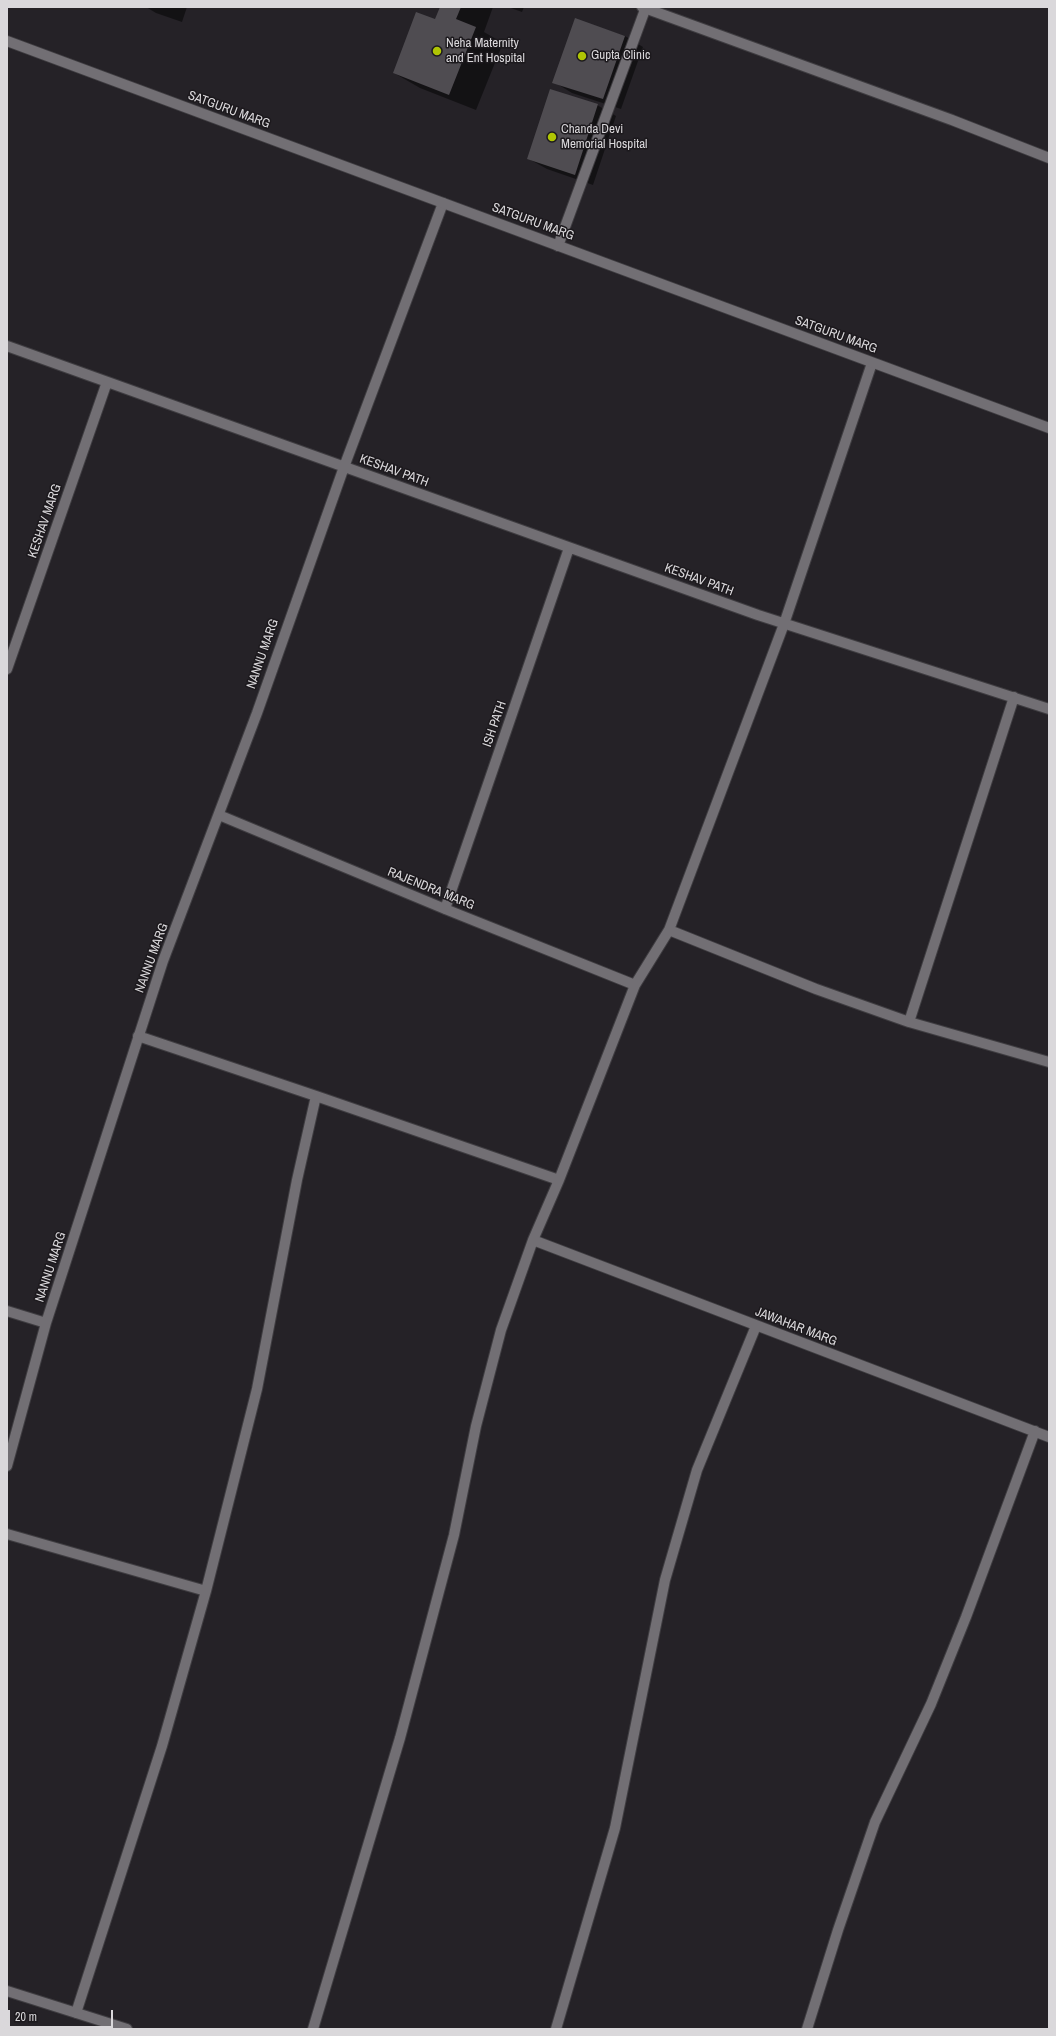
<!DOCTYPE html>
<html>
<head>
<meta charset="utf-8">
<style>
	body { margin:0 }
	#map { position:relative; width:1056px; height:2036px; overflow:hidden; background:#252227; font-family:"Archivo Narrow",sans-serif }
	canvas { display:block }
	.frame { position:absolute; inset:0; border:8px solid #dad8db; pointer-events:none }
	.scale { position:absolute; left:8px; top:2010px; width:105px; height:18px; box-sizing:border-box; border:2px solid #dad8db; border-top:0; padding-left:5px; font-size:12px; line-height:14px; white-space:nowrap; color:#dad8db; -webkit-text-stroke:3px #1c191d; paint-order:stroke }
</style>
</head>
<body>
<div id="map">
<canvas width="1056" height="2036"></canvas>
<div class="frame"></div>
<div class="scale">20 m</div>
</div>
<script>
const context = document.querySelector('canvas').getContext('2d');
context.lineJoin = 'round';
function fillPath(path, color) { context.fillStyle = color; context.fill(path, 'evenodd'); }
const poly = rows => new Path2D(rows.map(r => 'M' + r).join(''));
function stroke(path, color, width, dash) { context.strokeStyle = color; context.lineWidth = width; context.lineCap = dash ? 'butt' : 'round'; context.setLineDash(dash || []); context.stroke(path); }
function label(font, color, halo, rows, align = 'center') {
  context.font = font + ' "Archivo Narrow",sans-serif'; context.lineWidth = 3; context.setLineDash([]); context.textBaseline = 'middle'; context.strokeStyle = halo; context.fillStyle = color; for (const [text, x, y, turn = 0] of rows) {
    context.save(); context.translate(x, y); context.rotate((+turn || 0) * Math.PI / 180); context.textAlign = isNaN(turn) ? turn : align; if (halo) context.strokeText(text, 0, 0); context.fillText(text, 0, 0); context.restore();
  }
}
const shadow = poly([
	[146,7,187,7,182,22,156,13],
	[441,7,493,7,484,32,503,43,476,110,420,88,394,73,436,21],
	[508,7,524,7,522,12],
	[575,19,625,36,643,47,621,109,572,93,554,82],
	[597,105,616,116,593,185,547,169,529,159]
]);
const building = poly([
	[440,7,461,7,456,19,476,27,449,95,393,73,416,12,435,19],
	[575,18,625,36,603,99,552,83],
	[550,89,598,104,575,175,527,159]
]);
const minor = poly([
	[642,7,952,120,1049,158],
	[558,246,646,7],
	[7,346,758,615,1049,709],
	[7,669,107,382],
	[219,815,445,909,635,985],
	[445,909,569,548],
	[669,930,816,989,909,1022,1014,697],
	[909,1022,1049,1062],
	[559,1180,635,985,669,930,784,624,872,363],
	[533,1240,1049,1437],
	[7,1311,46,1323],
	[7,1466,46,1323,163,961,257,713,344,467,443,203],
	[7,1534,206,1591],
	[7,1991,127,2029],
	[76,2013,162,1746,206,1591,257,1389,297,1180,316,1096,138,1036],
	[313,2029,400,1738,454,1535,476,1426,501,1330,533,1240,559,1180,316,1096],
	[556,2029,615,1828,665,1580,697,1470,756,1326],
	[807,2029,838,1930,875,1822,931,1704,966,1617,1035,1431]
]);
const tertiary = poly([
	[7,41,1049,428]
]);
const markers = [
	[437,51,5,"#afc504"],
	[582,56,5,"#afc504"],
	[552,137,5,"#afc504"]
];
const poiNames = [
	["Neha Maternity",446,44],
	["and Ent Hospital",446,59],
	["Gupta Clinic",591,56],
	["Chanda Devi",561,130],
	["Memorial Hospital",561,145]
];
const streetNames = [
	["SATGURU MARG",229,110,20],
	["SATGURU MARG",533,222,20],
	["SATGURU MARG",836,335,20],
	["KESHAV PATH",394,471,20],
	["KESHAV MARG",45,521,-71],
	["KESHAV PATH",699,580,20],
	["NANNU MARG",263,654,-71],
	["ISH PATH",495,724,-71],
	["RAJENDRA MARG",431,889,22],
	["NANNU MARG",152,958,-70],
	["NANNU MARG",51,1267,-72],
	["JAWAHAR MARG",796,1327,21]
];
fillPath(shadow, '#0007');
fillPath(building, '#4f4c51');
stroke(minor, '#3f3d41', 12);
stroke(tertiary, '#3f3d41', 12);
stroke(minor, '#726f74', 10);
stroke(tertiary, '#726f74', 10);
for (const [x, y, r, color] of markers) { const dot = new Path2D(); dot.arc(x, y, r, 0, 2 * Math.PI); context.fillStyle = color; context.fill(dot); stroke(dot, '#1c191d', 1.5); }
label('13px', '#dad8db', '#1c191d', poiNames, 'left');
label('13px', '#dad8db', '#1c191d', streetNames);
</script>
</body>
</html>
